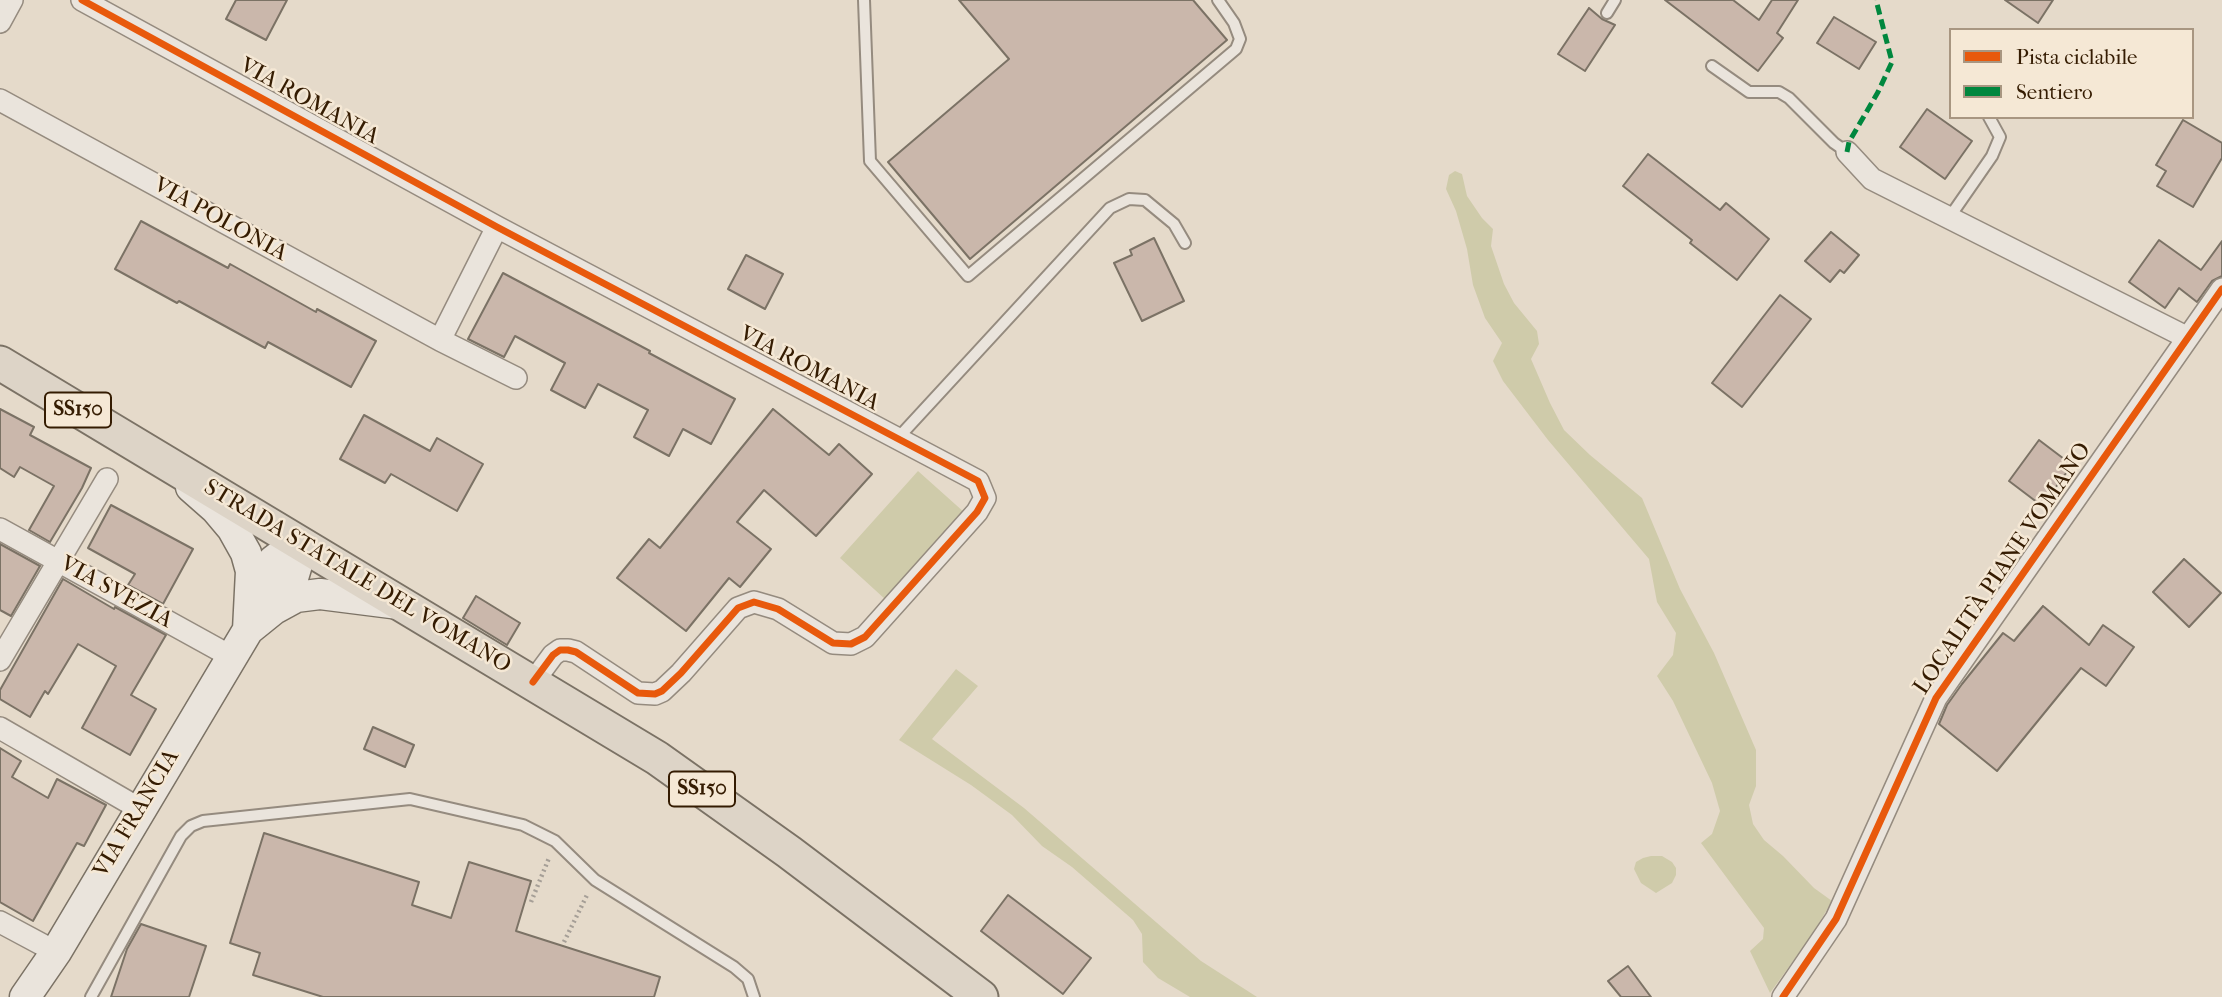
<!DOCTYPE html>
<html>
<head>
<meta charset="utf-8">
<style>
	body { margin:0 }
	#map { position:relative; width:2222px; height:997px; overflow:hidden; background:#e5daca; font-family:"IM FELL French Canon",serif }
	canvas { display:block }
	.legend { position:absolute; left:1949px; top:28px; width:245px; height:91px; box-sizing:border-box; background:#f5e8d5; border:2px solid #a89681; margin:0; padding:9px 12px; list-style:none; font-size:21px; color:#351c02 }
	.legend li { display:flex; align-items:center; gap:14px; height:35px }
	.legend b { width:35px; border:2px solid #a89681 }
</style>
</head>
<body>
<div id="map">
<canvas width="2222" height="997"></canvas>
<ul class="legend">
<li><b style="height:9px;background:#e8590c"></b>Pista ciclabile</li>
<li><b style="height:9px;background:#00873e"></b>Sentiero</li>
</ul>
</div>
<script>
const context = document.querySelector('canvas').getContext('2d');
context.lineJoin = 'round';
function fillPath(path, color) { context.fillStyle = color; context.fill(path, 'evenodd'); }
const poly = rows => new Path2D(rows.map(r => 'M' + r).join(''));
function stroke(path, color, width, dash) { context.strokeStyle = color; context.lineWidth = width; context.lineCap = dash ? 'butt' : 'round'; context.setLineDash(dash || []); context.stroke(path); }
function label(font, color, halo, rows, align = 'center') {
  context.font = font + ' "IM FELL French Canon",serif'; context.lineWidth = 5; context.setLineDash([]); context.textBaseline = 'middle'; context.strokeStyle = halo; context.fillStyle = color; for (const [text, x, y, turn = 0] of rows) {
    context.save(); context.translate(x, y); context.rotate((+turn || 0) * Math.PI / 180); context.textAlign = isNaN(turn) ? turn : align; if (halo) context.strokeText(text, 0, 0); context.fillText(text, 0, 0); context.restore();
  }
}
const green = poly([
	[1455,171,1462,174,1467,196,1482,218,1493,229,1491,246,1504,284,1514,303,1537,331,1539,344,1531,359,1550,403,1564,430,1590,455,1642,498,1680,589,1714,653,1756,750,1756,786,1749,805,1753,824,1764,840,1783,856,1814,888,1832,901,1812,935,1770,993,1750,951,1763,939,1764,928,1701,843,1712,834,1720,811,1712,783,1673,701,1657,676,1673,655,1676,633,1657,602,1649,559,1548,440,1503,381,1493,361,1502,343,1485,318,1473,285,1467,249,1456,211,1446,189,1449,175],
	[918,471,965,513,886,600,840,558],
	[956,669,978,686,932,739,1024,808,1201,961,1257,997,1190,997,1158,978,1143,962,1142,934,1133,920,1072,867,1042,846,1012,815,971,785,899,740],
	[1651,856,1662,856,1672,862,1676,868,1676,875,1672,883,1656,893,1641,883,1634,869,1636,862,1643,858]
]);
const building = poly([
	[236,0,287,0,266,40,226,19,236,0],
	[959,0,1193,0,1227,40,970,259,888,162,1009,59,959,0],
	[1665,0,1733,0,1759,20,1772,0,1798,0,1777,33,1783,38,1758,71,1665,0],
	[2005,0,2053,0,2038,23,2005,0],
	[1589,8,1602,19,1615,25,1585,71,1558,54,1589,8],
	[1834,17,1876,42,1859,69,1817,43,1834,17],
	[1927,109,1972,141,1945,179,1900,147,1927,109],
	[2183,120,2222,143,2222,158,2193,207,2157,186,2166,171,2156,165,2183,120],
	[1648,154,1720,210,1726,203,1769,239,1737,280,1690,243,1692,240,1623,186,1648,154],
	[141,221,228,268,230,264,316,312,317,309,376,341,351,387,268,342,265,348,179,301,177,303,115,269,141,221],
	[1831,232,1859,255,1844,273,1840,270,1830,282,1805,261,1831,232],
	[1154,238,1184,301,1142,321,1114,263,1132,255,1130,250,1154,238],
	[2159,240,2201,270,2222,241,2222,276,2212,281,2197,302,2179,288,2165,308,2129,282,2159,240],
	[746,255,783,274,765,309,728,289,746,255],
	[503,273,650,351,649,353,735,399,711,444,683,429,669,456,634,437,648,410,598,384,585,408,551,390,565,363,515,336,504,357,468,339,503,273],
	[1780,295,1811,319,1742,407,1712,383,1780,295],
	[0,409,34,427,30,435,91,468,82,488,50,542,29,530,54,486,20,467,14,477,0,468,0,409],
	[773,409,829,455,839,444,872,474,816,536,764,490,737,522,771,549,740,587,729,578,686,631,617,578,649,539,660,548,773,409],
	[364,415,430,451,437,438,483,464,457,511,391,474,385,483,340,459,364,415],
	[2039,440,2072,465,2042,506,2009,481,2039,440],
	[111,505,193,549,163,604,128,585,135,574,88,548,111,505],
	[0,544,40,566,11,616,0,610,0,544],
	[2184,559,2221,593,2189,627,2153,592,2184,559],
	[63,579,114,609,115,607,166,635,131,695,156,709,130,755,82,728,116,666,78,644,48,694,45,691,30,717,0,699,0,690,63,579],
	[476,596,520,623,507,645,463,618,476,596],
	[2043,606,2089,645,2103,625,2134,647,2106,686,2081,668,1997,771,1939,724,1947,705,1962,684,2003,633,2014,641,2043,606],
	[373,727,414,745,405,767,364,749,373,727],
	[0,748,21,761,12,777,48,798,57,779,106,805,84,846,77,843,33,921,0,902,0,748],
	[264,833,419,882,412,905,451,918,469,862,531,881,516,931,660,977,654,997,323,997,253,975,260,953,230,943,264,833],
	[1008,895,1091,958,1063,994,981,931,1008,895],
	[141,924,206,946,189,997,111,997,127,949,141,924],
	[1628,966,1651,997,1621,997,1608,981,1628,966]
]);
const path = poly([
	[531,902,549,858],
	[564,942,588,893]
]);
const lane = poly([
	[864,0,870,161,968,276,1236,49,1240,39,1234,23,1218,0],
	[1607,13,1615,0],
	[1712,66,1749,92,1779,92,1789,98,1834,143,1847,152],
	[1949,218,1992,156,2000,137,1989,117],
	[898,438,1110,208,1129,199,1145,200,1174,224,1185,243],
	[91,997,181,836,191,826,203,821,410,799,523,825,555,841,595,880,734,967,748,979,754,997]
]);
const street = poly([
	[82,0,497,227,978,481,985,498,977,512,865,637,851,644,833,643,778,609,754,602,738,608,681,673,662,691,655,694,638,693,576,652,568,650,560,650,553,655,533,682],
	[0,22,12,0],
	[0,100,440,340,497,227],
	[1847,152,1872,179,2186,337],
	[440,340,516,378],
	[0,529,232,657],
	[0,660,107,479],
	[0,728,140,809],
	[0,922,56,952],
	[1783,997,1836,919,1936,698,2222,289]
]);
const secondary = poly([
	[191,487,216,509,232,528,246,553,251,571,248,630],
	[251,592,273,561,298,542],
	[274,609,293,578,298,561,298,542],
	[25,997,56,952,248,630,274,609,296,597,320,594,399,604]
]);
const primary = poly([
	[0,363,657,758,789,852,981,997]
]);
const quiet = poly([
	[1847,152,1849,142,1878,92,1892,62,1876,0]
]);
const cycleway = poly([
	[82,0,497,227,978,481,985,498,977,512,865,637,851,644,833,643,778,609,754,602,738,608,681,673,662,691,655,694,638,693,576,652,568,650,560,650,553,655,533,682],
	[1783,997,1836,919,1936,698,2222,289]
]);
const shields = [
	[78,410,66],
	[702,789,66]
];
const shieldNames = [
	["SS150",78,410],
	["SS150",702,789]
];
const streetNames = [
	["VIA ROMANIA",309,102,29],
	["VIA POLONIA",220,220,29],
	["VIA ROMANIA",809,369,28],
	["LOCALITÀ PIANE VOMANO",2003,569,-56],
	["STRADA STATALE DEL VOMANO",357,577,31],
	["VIA SVEZIA",116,593,29],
	["VIA FRANCIA",137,814,-59]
];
fillPath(green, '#cfcbaa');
fillPath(building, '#cab7ab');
stroke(building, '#7b7265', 2);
stroke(lane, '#958b7f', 14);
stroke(street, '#958b7f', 24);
stroke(secondary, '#7b7265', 33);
stroke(primary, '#7b7265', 37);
stroke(path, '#a69f97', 4.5, [2, 3.5]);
stroke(lane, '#eae4dc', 10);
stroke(street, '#eae4dc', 21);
stroke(secondary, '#eae4dc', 30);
stroke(primary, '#ddd4c7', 33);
stroke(quiet, '#00873e', 5, [10, 5]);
stroke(cycleway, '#e8590c', 7);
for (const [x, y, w] of shields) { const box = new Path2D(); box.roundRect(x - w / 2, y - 17.5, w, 35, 5); context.fillStyle = '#f5e8d5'; context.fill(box); stroke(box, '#351c02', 2); }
label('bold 21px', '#351c02', null, shieldNames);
label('23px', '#351c02', '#f5e8d5', streetNames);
</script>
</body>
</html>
